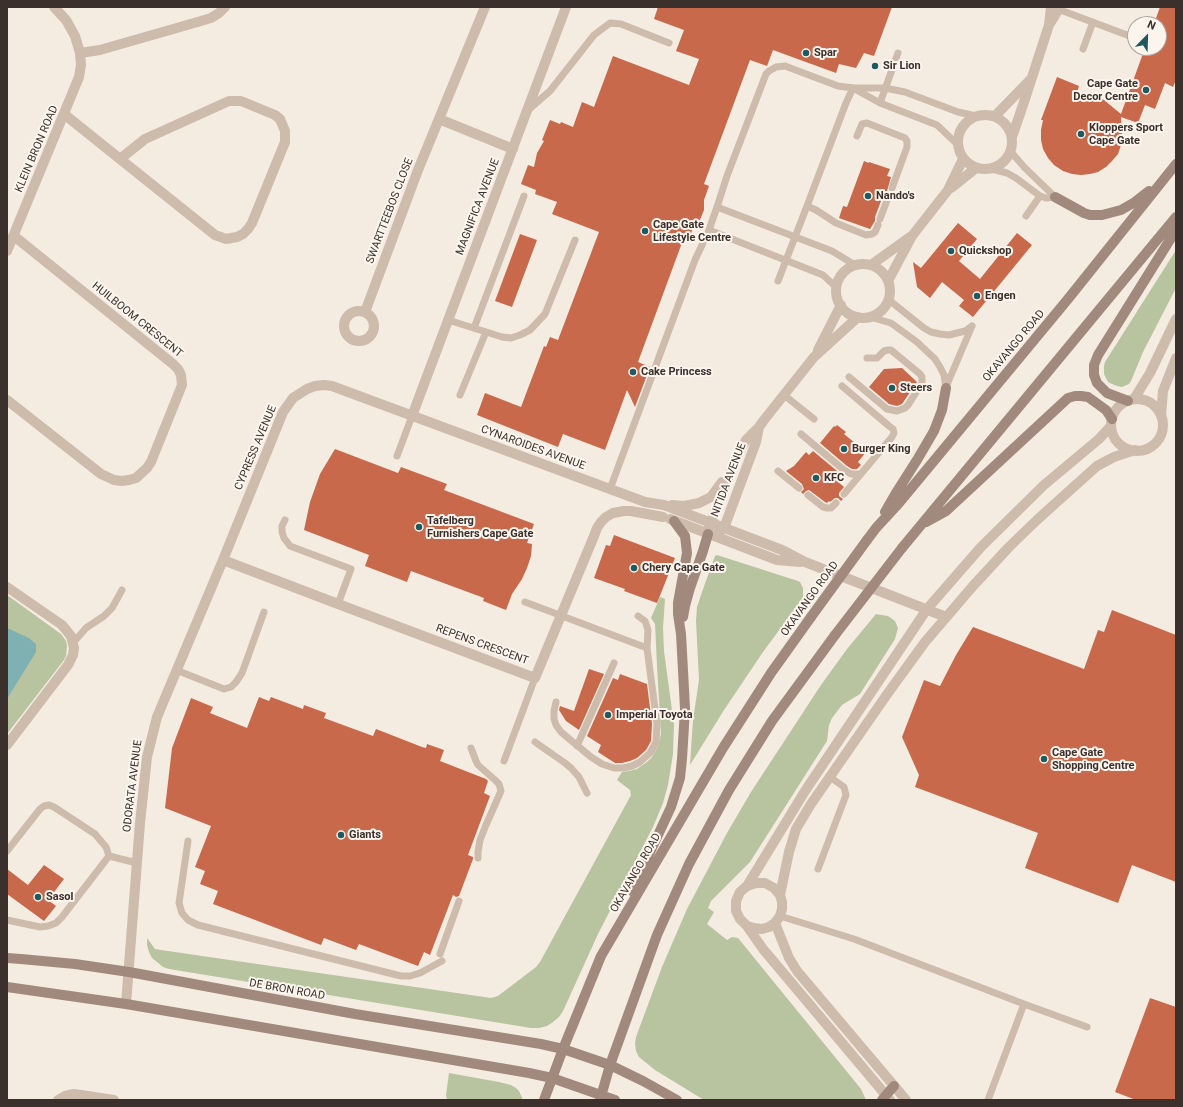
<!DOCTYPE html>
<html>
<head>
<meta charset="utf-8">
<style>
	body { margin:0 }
	#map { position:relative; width:1183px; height:1107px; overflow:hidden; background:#f4ebe1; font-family:Roboto,sans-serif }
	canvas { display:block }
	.frame { position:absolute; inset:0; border:8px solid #3b302b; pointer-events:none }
	.north { position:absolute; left:1127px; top:16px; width:40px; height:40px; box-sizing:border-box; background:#fbf5ee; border:1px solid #aea6a0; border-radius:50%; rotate:23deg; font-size:11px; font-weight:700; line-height:16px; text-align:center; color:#3b302b }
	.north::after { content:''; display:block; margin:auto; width:14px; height:18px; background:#1f5a5e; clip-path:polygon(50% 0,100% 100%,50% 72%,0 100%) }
</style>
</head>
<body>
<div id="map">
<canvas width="1183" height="1107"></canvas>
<div class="frame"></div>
<div class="north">N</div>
</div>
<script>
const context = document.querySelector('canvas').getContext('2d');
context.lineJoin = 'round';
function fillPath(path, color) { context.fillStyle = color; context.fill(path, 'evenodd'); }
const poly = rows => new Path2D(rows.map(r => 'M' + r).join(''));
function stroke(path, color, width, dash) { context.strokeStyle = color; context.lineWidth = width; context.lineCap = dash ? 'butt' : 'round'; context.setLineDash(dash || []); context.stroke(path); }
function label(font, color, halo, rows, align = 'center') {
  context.font = font + ' Roboto,sans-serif'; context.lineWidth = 4; context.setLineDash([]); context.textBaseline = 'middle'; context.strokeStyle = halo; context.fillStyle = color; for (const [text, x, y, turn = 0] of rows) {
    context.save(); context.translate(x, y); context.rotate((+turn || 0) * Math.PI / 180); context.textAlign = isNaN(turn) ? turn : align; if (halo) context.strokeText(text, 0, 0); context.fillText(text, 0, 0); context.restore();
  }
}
const green = poly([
	[1176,250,1176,288,1143,352,1131,381,1129,384,1122,387,1117,386,1112,384,1108,382,1104,374,1104,366,1105,362],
	[717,555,798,581,800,582,803,588,803,598,763,652,724,710,690,765,693,720,699,680,696,621,697,607,702,592,715,556],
	[7,595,61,634,66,641,67,646,66,656,64,660,7,734],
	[660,597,665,599,663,628,664,651,674,725,673,754,668,785,663,803,653,827,598,934,563,1011,559,1017,553,1022,547,1026,539,1028,531,1028,169,969,163,967,152,958,149,952,147,945,147,938,155,949,161,950,491,998,498,996,536,967,540,962,631,795,630,790,617,780,622,772,629,771,637,769,647,762,652,757,658,746,661,734,657,666,655,624,651,618],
	[876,614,888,616,895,621,898,628,895,639,860,694,842,705,832,718,829,725,827,741,750,862,711,901,708,908,714,912,707,924,727,940,732,937,738,938,861,1089,866,1100,704,1100,655,1070,639,1057,636,1051,635,1043,636,1037,662,967,687,909,727,833,751,792,821,685,847,649],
	[449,1073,499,1082,511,1085,516,1088,519,1091,523,1100,447,1100,446,1095]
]);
const water = poly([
	[7,628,29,638,36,644,36,652,7,699]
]);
const building = poly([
	[658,7,892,7,874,56,864,53,856,68,839,64,836,73,773,50,767,66,750,60,704,184,709,186,704,200,704,210,702,215,699,222,693,228,688,242,683,240,638,362,650,367,635,407,627,390,605,450,563,434,558,447,477,415,485,393,521,407,544,346,546,347,550,337,558,340,599,232,552,214,557,202,535,194,536,190,521,184,528,165,534,167,537,153,544,141,542,140,550,120,560,124,561,122,573,127,582,102,594,107,613,56,689,85,699,59,676,51,684,30,654,19],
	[1160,7,1176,7,1176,80,1173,87,1165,83,1155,109,1145,105,1138,123,1121,117,1122,136,1121,145,1118,154,1112,161,1106,167,1098,172,1090,174,1081,175,1072,174,1063,171,1054,165,1048,158,1043,149,1041,140,1041,130,1043,120,1041,120,1057,77,1079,86,1077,93,1097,97,1104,100,1121,114,1145,48,1159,48,1159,24,1154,24],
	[864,161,869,163,869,162,890,169,887,176,891,177,887,191,884,193,875,217,875,221,870,229,839,218,843,206,847,207],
	[958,223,977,239,959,261,980,279,1017,233,1032,245,973,317,959,306,964,300,942,282,930,298,917,287,913,262,921,268],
	[520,234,537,240,512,307,495,301],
	[902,368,917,382,902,404,897,406,889,404,869,387,884,369],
	[837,425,846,432,844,434,866,452,858,462,861,465,857,469,852,469,847,466,820,443,834,426,835,427],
	[335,449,398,473,401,467,447,484,444,490,534,524,527,543,532,544,531,556,527,568,522,579,512,594,506,610,483,601,484,598,411,571,407,582,365,566,369,555,304,530,310,502,320,474],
	[813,451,842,475,831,476,844,487,839,493,839,496,843,499,841,501,838,498,835,498,830,502,829,501,827,503,825,502,809,490,806,491,803,494,801,492,804,489,802,484,786,471,794,466,806,452,809,455],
	[614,535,675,558,657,603,624,591,625,589,594,578,606,545,610,546],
	[1112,610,1176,635,1176,882,1132,865,1118,903,1025,868,1038,833,915,787,919,775,902,737,924,680,940,686,956,655,973,627,1084,669,1098,630,1104,632],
	[589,669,604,674,579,730,566,721,559,710,560,706,574,711],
	[620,674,647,684,652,724,651,741,646,750,637,758,630,761,622,763,615,763,598,752,601,745,587,736,613,678,618,680],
	[259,697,269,701,271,697,303,709,304,705,326,713,324,718,373,736,376,729,422,747,426,748,427,744,444,750,440,761,486,779,488,781,484,793,490,796,468,855,473,857,473,859,459,896,456,897,453,895,430,955,424,952,418,966,359,944,356,950,324,938,321,945,213,904,218,891,200,884,205,871,195,867,211,826,165,808,172,748,191,698,213,707,210,713,247,728],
	[44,865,64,879,48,900,56,906,44,921,7,894,7,869,28,885],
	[1150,998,1176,1007,1176,1100,1136,1100,1115,1092]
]);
const lane = poly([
	[1055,8,1135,38],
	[1083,49,1093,22],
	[853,88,846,103,807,206,816,210,836,223,866,235,872,234,875,232,878,225],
	[853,88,880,103,937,125,957,144],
	[880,103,898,53],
	[528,110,550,91,594,35,610,23,621,24,669,43],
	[857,136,862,124,867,123,905,138,907,141,907,147,892,188],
	[1011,152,1025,168,1055,197],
	[992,169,1007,173,1016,178,1040,196,1046,198,1055,197],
	[717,207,832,251,855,265],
	[1026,216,1040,196],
	[880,219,889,195],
	[709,230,823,275,837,288],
	[778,281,807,206],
	[889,300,924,328,931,332,940,334,949,335,965,331,972,326],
	[870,317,891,323,917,342,935,359,940,367,944,375,946,388],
	[448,320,502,337,511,338,520,335,530,330,545,314,575,240],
	[474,328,524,196],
	[849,377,887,409,897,411,905,408,908,405,922,383,922,377,920,374,891,350,888,350,884,351,877,358,867,358],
	[842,386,889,426,893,429,894,433,892,437,844,494],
	[946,387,972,326],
	[460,395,486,332],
	[784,395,814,419],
	[801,434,844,470,851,474,860,474],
	[397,456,412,416],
	[778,471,799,488],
	[610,489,695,260,709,230,717,207,727,176,766,74,769,71,776,67,785,66,838,86,853,88,885,88,905,92,958,112,976,116],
	[808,495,823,507,827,508,831,508,836,503],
	[285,520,282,526,282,532,284,538,290,546,351,569,338,604],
	[525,602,647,648],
	[73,643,86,628,104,616,112,608,122,590],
	[176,670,224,689,231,687,236,682,242,673,264,612],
	[556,702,554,711,554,719,556,725,561,732,591,757,602,764,614,768,623,768,632,766,640,762,650,753,656,742,657,724,647,648,648,630,645,621,638,616],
	[535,742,565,763,571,768,579,777,587,793],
	[577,746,614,663],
	[471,748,476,761,478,765,495,780,499,784,501,791,486,825,480,840,478,852,478,858],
	[504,761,535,678],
	[188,841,179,903,182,913,188,920,198,925,401,976,410,976,420,973,442,961],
	[7,851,40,809,44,806,49,805,54,807,95,834,106,847,109,856],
	[109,856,137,863],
	[818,869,846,795,844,787,830,777],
	[780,916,854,939,1024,1004,988,1100],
	[7,920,40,927,48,926,56,923,62,917,109,856],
	[440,954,459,901],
	[1024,1004,1087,1027]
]);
const street = poly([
	[1051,22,1060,7],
	[80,53,100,50,201,21,211,18,219,13,225,7],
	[64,114,120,159,215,235,226,239,237,237,243,234,248,229,252,223,285,142,285,131,280,119,275,115,241,101,229,101,145,139,120,159],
	'958 142a27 27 0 1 1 54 0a27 27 0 1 1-54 0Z',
	[995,116,1030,80],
	[439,119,513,149],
	[1012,137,1023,105,1049,25,1051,7],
	[951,188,976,168],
	[7,251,79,77,81,65,80,53,75,36,66,20,54,7],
	'836 291a27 27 0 1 1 54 0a27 27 0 1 1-54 0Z',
	[871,265,910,237],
	[888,281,912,236,948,190,963,159],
	'344 326a15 15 0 1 1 30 0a15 15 0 1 1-30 0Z',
	[365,312,418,170,485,7],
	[818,350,841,305],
	[1134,399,1150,373,1176,319],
	'1111 425a26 26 0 1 1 52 0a26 26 0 1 1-52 0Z',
	[7,400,101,474,114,480,122,481,129,480,136,478,147,468,151,462,182,385,181,375,178,369,173,364,14,236],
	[412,416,566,7],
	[1161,416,1163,391,1176,358],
	[672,505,684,506,699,503,711,497,722,482],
	[670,519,777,560,800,562],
	[709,528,732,468,740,450,746,440,759,427,764,420,814,357,858,317],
	[719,532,724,528,756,442,759,427],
	[223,560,338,604,535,678,594,536,597,528,601,522,606,517,613,513,624,511,631,511,663,517],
	[7,587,62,625,71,636,74,648,73,655,68,665,7,745],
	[747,886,805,791,927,609,981,547,1044,485,1099,439,1111,426],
	[780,895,774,888,765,883,756,883,747,886,740,892,736,901,736,911,740,919,747,926,754,928,762,929,769,927,775,923,780,916,782,909,782,902,780,895,789,852,796,829,811,804,888,693,925,642,973,586,1009,547,1038,519,1097,466,1114,457,1135,450],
	[775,923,789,958,797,971,906,1100],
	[747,926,763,949,890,1100],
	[126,1004,140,823,147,757,157,717,223,560,283,412,293,398,307,389,315,386,324,385,332,386,340,389,645,502,664,505,782,550,805,562,946,617],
	[58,1100,65,1096,74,1094,114,1100]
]);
const secondary = poly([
	[1055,197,1084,213,1090,215,1102,215,1121,210,1135,202,1149,191],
	[1128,401,1107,393,1097,383,1094,375,1094,365,1098,355,1176,230],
	[885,512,896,493,917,460,934,431,942,410,946,388],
	[926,522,946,511,1068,398,1075,396,1081,396,1088,397,1106,410,1112,419],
	[867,540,876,528,899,503,1068,299,1176,164],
	[902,548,1176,217],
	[683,617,685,606,690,588,703,551,708,534],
	[632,891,671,807,680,778,682,759,685,709,684,689,681,634,678,614,678,603,687,553,685,536,674,521],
	[7,958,21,959,75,964,129,972,355,1014,541,1044,563,1049,610,1065,643,1081,677,1100],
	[7,987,126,1004,529,1073,552,1078,615,1100],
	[544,1100,563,1049,601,956,723,748,771,673,811,617],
	[600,1100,610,1065,657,935,689,864,729,790,772,721,835,635],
	[882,1100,886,1095,894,1086]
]);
const secondaryBridge = poly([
	[811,617,867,540],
	[835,635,902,548]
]);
const markers = [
	[806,53,4,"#1f5a5e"],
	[875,66,4,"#1f5a5e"],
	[1146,90,4,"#1f5a5e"],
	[1081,134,4,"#1f5a5e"],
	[868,196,4,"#1f5a5e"],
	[645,231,4,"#1f5a5e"],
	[951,251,4,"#1f5a5e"],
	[977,296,4,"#1f5a5e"],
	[633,372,4,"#1f5a5e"],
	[892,388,4,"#1f5a5e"],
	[844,449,4,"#1f5a5e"],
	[816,478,4,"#1f5a5e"],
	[419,527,4,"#1f5a5e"],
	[634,568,4,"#1f5a5e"],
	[608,715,4,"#1f5a5e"],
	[1044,759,4,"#1f5a5e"],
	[341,835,4,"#1f5a5e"],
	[38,897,4,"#1f5a5e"]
];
const poiNames = [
	["Spar",814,53],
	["Sir Lion",883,66],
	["Cape Gate",1138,84,"right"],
	["Decor Centre",1138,97,"right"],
	["Kloppers Sport",1089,128],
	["Cape Gate",1089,141],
	["Nando's",876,196],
	["Cape Gate",653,225],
	["Lifestyle Centre",653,238],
	["Quickshop",959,251],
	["Engen",985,296],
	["Cake Princess",641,372],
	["Steers",900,388],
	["Burger King",852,449],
	["KFC",824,478],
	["Tafelberg",427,521],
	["Furnishers Cape Gate",427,534],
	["Chery Cape Gate",642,568],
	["Imperial Toyota",616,715],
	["Cape Gate",1052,753],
	["Shopping Centre",1052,766],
	["Giants",349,835],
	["Sasol",46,897]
];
const streetNames = [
	["KLEIN BRON ROAD",37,149,-67],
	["MAGNIFICA AVENUE",478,207,-69],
	["SWARTTEEBOS CLOSE",390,211,-69],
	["HUILBOOM CRESCENT",137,320,39],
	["OKAVANGO ROAD",1014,346,-50],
	["CYPRESS AVENUE",256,448,-67],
	["CYNAROIDES AVENUE",533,448,20],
	["NITIDA AVENUE",729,480,-69],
	["OKAVANGO ROAD",810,599,-54],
	["REPENS CRESCENT",482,645,20],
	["ODORATA AVENUE",133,786,-83],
	["OKAVANGO ROAD",636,873,-60],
	["DE BRON ROAD",287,990,10]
];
fillPath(green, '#b8c4a0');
fillPath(water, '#7fb0b2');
fillPath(building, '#c8694b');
stroke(lane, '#cdbbac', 7);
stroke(street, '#cdbbac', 10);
stroke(secondary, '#a18a7d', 10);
stroke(secondaryBridge, '#a18a7d', 10);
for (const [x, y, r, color] of markers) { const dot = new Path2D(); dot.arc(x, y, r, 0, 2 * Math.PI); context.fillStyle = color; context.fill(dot); stroke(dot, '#fbf5ee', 1.5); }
label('bold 11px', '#3b302b', '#fbf5ee', poiNames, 'left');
label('11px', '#3b302b', '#fbf5ee', streetNames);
</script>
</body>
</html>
